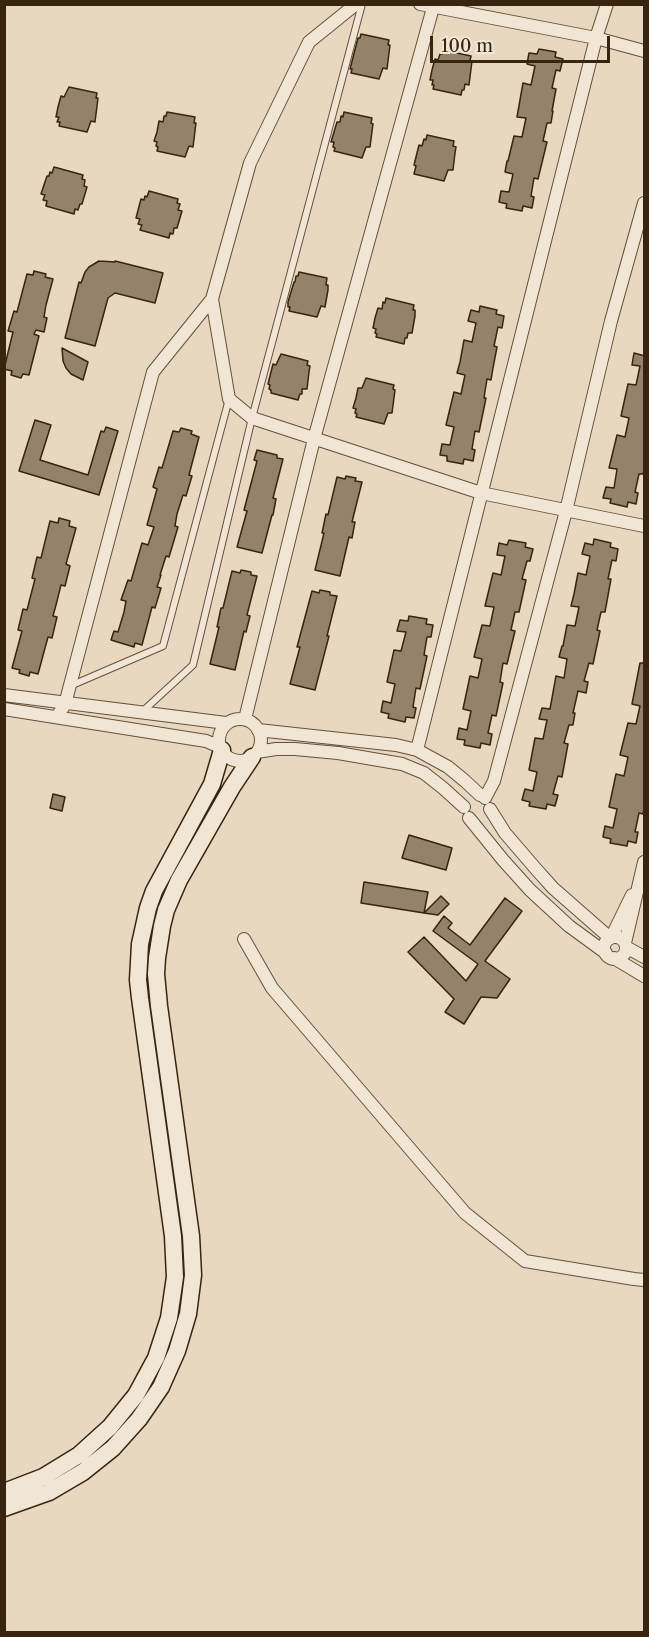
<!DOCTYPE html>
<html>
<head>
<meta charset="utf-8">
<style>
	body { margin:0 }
	#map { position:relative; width:649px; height:1637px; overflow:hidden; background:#e9d8c0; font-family:"Libre Caslon Text",serif }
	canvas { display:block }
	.frame { position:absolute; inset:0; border:6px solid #38240f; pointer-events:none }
	.scale { position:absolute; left:430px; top:36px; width:180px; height:27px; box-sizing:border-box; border:3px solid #38240f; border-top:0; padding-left:8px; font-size:18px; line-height:21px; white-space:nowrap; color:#38240f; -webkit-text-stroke:4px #f1e6d6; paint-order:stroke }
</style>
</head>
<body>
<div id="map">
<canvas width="649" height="1637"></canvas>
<div class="frame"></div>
<div class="scale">100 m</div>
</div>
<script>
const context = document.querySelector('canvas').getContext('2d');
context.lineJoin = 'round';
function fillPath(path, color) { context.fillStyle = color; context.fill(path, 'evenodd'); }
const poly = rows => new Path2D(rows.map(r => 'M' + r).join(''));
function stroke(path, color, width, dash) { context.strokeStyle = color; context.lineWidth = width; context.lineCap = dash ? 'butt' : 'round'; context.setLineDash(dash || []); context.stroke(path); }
const building = poly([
	[361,34,389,40,388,45,390,45,387,69,383,68,379,79,351,73,352,69,350,69,358,38,360,38,361,34],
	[539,49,556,52,555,57,563,59,560,71,556,70,552,88,556,89,552,111,553,111,551,123,547,123,543,141,547,142,538,179,534,178,531,196,534,197,532,208,523,206,522,211,506,208,507,204,499,202,501,191,509,192,513,174,505,172,507,161,508,161,514,136,522,137,526,118,517,117,523,83,531,85,535,66,527,64,529,53,537,54,539,49],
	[443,50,471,56,470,61,472,61,469,85,465,84,464,90,462,90,461,95,433,89,434,85,432,85,433,80,430,80,432,70,435,59,438,60,440,54,442,54,443,50],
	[69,87,97,93,96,98,98,98,95,122,91,121,87,132,59,126,60,122,57,122,59,117,56,117,58,107,61,96,64,97,69,87],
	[167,112,195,117,194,123,196,123,193,147,189,146,185,157,157,151,158,147,156,146,157,142,154,141,157,132,159,121,163,122,164,116,166,116,167,112],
	[344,112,372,118,371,123,373,124,370,147,366,147,362,158,334,151,335,148,333,147,334,142,331,142,337,122,340,122,341,116,343,117,344,112],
	[427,135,454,141,453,146,456,147,455,153,453,170,448,170,444,181,414,174,416,166,414,165,419,145,422,146,424,139,426,140,427,135],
	[54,167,83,175,82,179,85,180,84,186,87,187,82,204,80,204,78,210,75,209,74,214,46,206,47,201,43,200,45,195,41,194,47,176,49,176,50,172,52,173,54,167],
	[149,191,178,199,177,203,180,204,178,210,182,211,177,228,174,228,173,234,170,233,169,238,140,230,142,225,138,224,140,219,136,218,141,199,144,200,145,196,147,197,149,191],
	[99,261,115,262,115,261,163,273,155,303,115,293,108,298,95,346,65,338,79,282,81,283,85,272,89,267,99,261],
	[34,271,46,274,45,277,53,279,46,305,44,317,47,318,44,332,36,330,34,334,39,336,29,375,23,374,21,378,11,375,12,371,4,369,13,332,8,331,14,311,17,312,27,274,33,275,34,271],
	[299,272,327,278,326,285,328,285,328,290,325,307,321,306,317,317,289,311,290,307,288,307,288,302,294,282,295,282,296,276,298,276,299,272],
	[386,298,414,305,413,310,415,310,415,316,412,333,408,333,407,338,405,338,404,344,376,337,377,334,375,333,376,329,373,328,375,318,378,308,382,309,383,302,385,303,386,298],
	[480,306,497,310,496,314,504,316,502,328,498,327,494,346,497,347,493,368,491,380,487,379,484,398,486,398,479,432,475,431,472,449,475,450,473,461,464,459,463,464,447,461,447,456,440,455,442,444,450,445,454,427,446,425,454,392,461,394,465,375,457,373,460,362,464,340,472,342,476,323,468,321,471,310,479,312,480,306],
	[62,348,88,362,83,380,71,374,66,368,63,361,62,348],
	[634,353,645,356,645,467,643,474,639,474,635,492,638,493,636,504,628,502,627,507,610,503,611,499,603,498,606,487,614,488,617,469,609,468,617,435,625,437,629,418,621,416,628,384,636,385,640,366,632,365,634,353],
	[281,354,308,361,307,365,310,366,309,372,307,389,302,389,302,394,300,394,298,400,271,393,271,390,269,389,270,385,268,384,273,364,276,365,281,354],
	[366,378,394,385,393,389,395,390,392,413,388,413,384,424,356,417,357,414,355,413,356,409,353,408,356,398,358,388,362,388,366,378],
	[35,420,51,425,40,460,88,475,101,431,104,432,106,427,118,431,99,495,19,471,35,420],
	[181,428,192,431,191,434,199,437,189,475,192,476,186,496,183,495,177,514,175,526,178,527,169,557,166,556,160,575,161,575,157,587,161,588,155,608,152,607,142,645,135,643,134,647,111,640,114,631,118,632,124,612,126,601,121,600,128,580,131,581,142,543,148,545,154,527,147,525,157,489,153,487,159,467,162,468,173,431,179,432,181,428],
	[257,450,277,455,277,458,283,459,273,498,276,499,273,515,272,515,262,553,237,547,247,511,244,510,257,461,254,460,257,450],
	[346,476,356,478,355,481,362,482,352,522,355,522,352,538,349,537,340,576,315,570,324,533,322,533,326,514,328,515,337,477,345,479,346,476],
	[59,518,70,521,69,526,76,528,66,564,70,566,65,586,61,585,56,605,53,616,57,617,52,638,48,637,38,674,30,672,29,676,19,673,20,670,12,668,22,631,18,630,23,609,27,610,35,579,32,578,37,557,41,558,50,521,58,523,59,518],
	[594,539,611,543,610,547,618,549,616,561,612,560,608,579,611,579,605,612,601,612,597,630,600,631,593,664,589,663,584,681,588,682,586,693,578,691,573,713,575,713,573,725,569,725,564,743,568,744,562,777,558,776,553,794,558,795,555,806,547,804,546,809,529,806,530,802,522,800,525,789,533,791,537,772,529,770,535,738,543,739,547,720,539,719,542,708,550,709,556,676,564,678,567,659,559,657,562,646,563,646,567,625,575,626,579,607,571,606,574,594,578,573,586,575,590,556,582,554,585,543,593,545,594,539],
	[509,540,526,543,525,547,533,549,530,561,527,561,522,579,526,580,519,612,515,612,511,630,515,631,507,664,503,663,500,682,503,683,496,716,492,715,488,733,492,734,490,745,481,743,480,748,464,745,465,740,457,739,459,728,467,730,471,711,463,709,470,676,478,678,482,659,474,657,482,625,490,626,494,607,485,606,493,573,501,575,505,556,497,555,499,543,507,545,509,540],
	[241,570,251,572,251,575,257,576,247,615,250,616,246,632,244,631,235,670,210,664,219,627,217,627,221,608,223,608,232,571,240,573,241,570],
	[320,590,330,592,330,595,337,596,327,636,329,636,315,690,290,684,300,647,297,647,312,591,319,593,320,590],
	[409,616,427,619,426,624,433,625,431,637,427,637,424,655,427,656,420,689,416,688,413,707,416,708,414,718,406,717,405,722,388,718,389,714,381,712,383,701,391,703,395,684,387,682,394,650,401,651,406,632,397,631,400,620,408,621,409,616],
	[640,663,645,663,645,805,643,814,639,813,635,832,638,832,636,843,628,841,627,846,610,843,611,839,603,837,605,826,613,828,617,809,609,807,616,774,624,776,628,757,620,755,628,723,636,724,640,706,632,704,640,663],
	[53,794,65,797,62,811,50,808,53,794],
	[409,835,452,848,446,870,402,858,409,835],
	[364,882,428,892,424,913,361,903,364,882],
	[441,896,449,904,438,915,424,913,441,896],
	[505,898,522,911,485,961,510,979,497,998,481,997,464,1024,445,1012,454,999,408,952,424,937,466,981,478,964,433,931,444,916,452,923,448,928,470,945,505,898]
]);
const lane = poly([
	[70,686,163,646,229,399],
	[143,711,193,665,252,418,362,4]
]);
const street = poly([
	[356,4,309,42,250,163,212,299,229,399,252,418,481,493,644,526],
	[420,4,596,38,644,51],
	[4,695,226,723],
	[4,709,206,741,220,747],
	[57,717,65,704,153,372,212,299],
	[245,719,314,439,434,4],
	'219 740a21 21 0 1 1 42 0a21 21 0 1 1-42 0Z',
	[258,730,396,745,417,750,448,767,465,781,480,795],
	[417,750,596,38,607,4],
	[257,752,276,749,295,749,338,753,402,764,424,773,443,788,464,807],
	[485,798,494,781,566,511,611,321,644,203],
	[490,809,505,833,536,869,553,888,610,938],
	[469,818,503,860,530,890,569,926,606,953],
	'604 948a11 11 0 1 1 22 0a11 11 0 1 1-22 0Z',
	[611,938,632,895],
	[244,939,272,988,465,1213,525,1261,634,1279,644,1280],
	[625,943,644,862],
	[626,947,644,957],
	[614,958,644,976]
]);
const secondary = poly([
	[4,1492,43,1477,79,1455,110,1427,136,1395,156,1358,169,1318,175,1277,173,1236,140,998,138,980,140,944,148,908,154,891,212,784,222,750],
	[4,1508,49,1492,83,1472,113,1448,139,1419,161,1387,177,1351,188,1314,193,1275,191,1236,159,1006,156,974,157,958,162,926,166,910,179,880,232,787,252,757]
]);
fillPath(building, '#94826b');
stroke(building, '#38240f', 1.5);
stroke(lane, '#64513b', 8);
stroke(street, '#64513b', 14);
stroke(secondary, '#38240f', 19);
stroke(lane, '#f1e6d6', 6);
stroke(street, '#f1e6d6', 12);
stroke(secondary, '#f1e6d6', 16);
</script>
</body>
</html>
